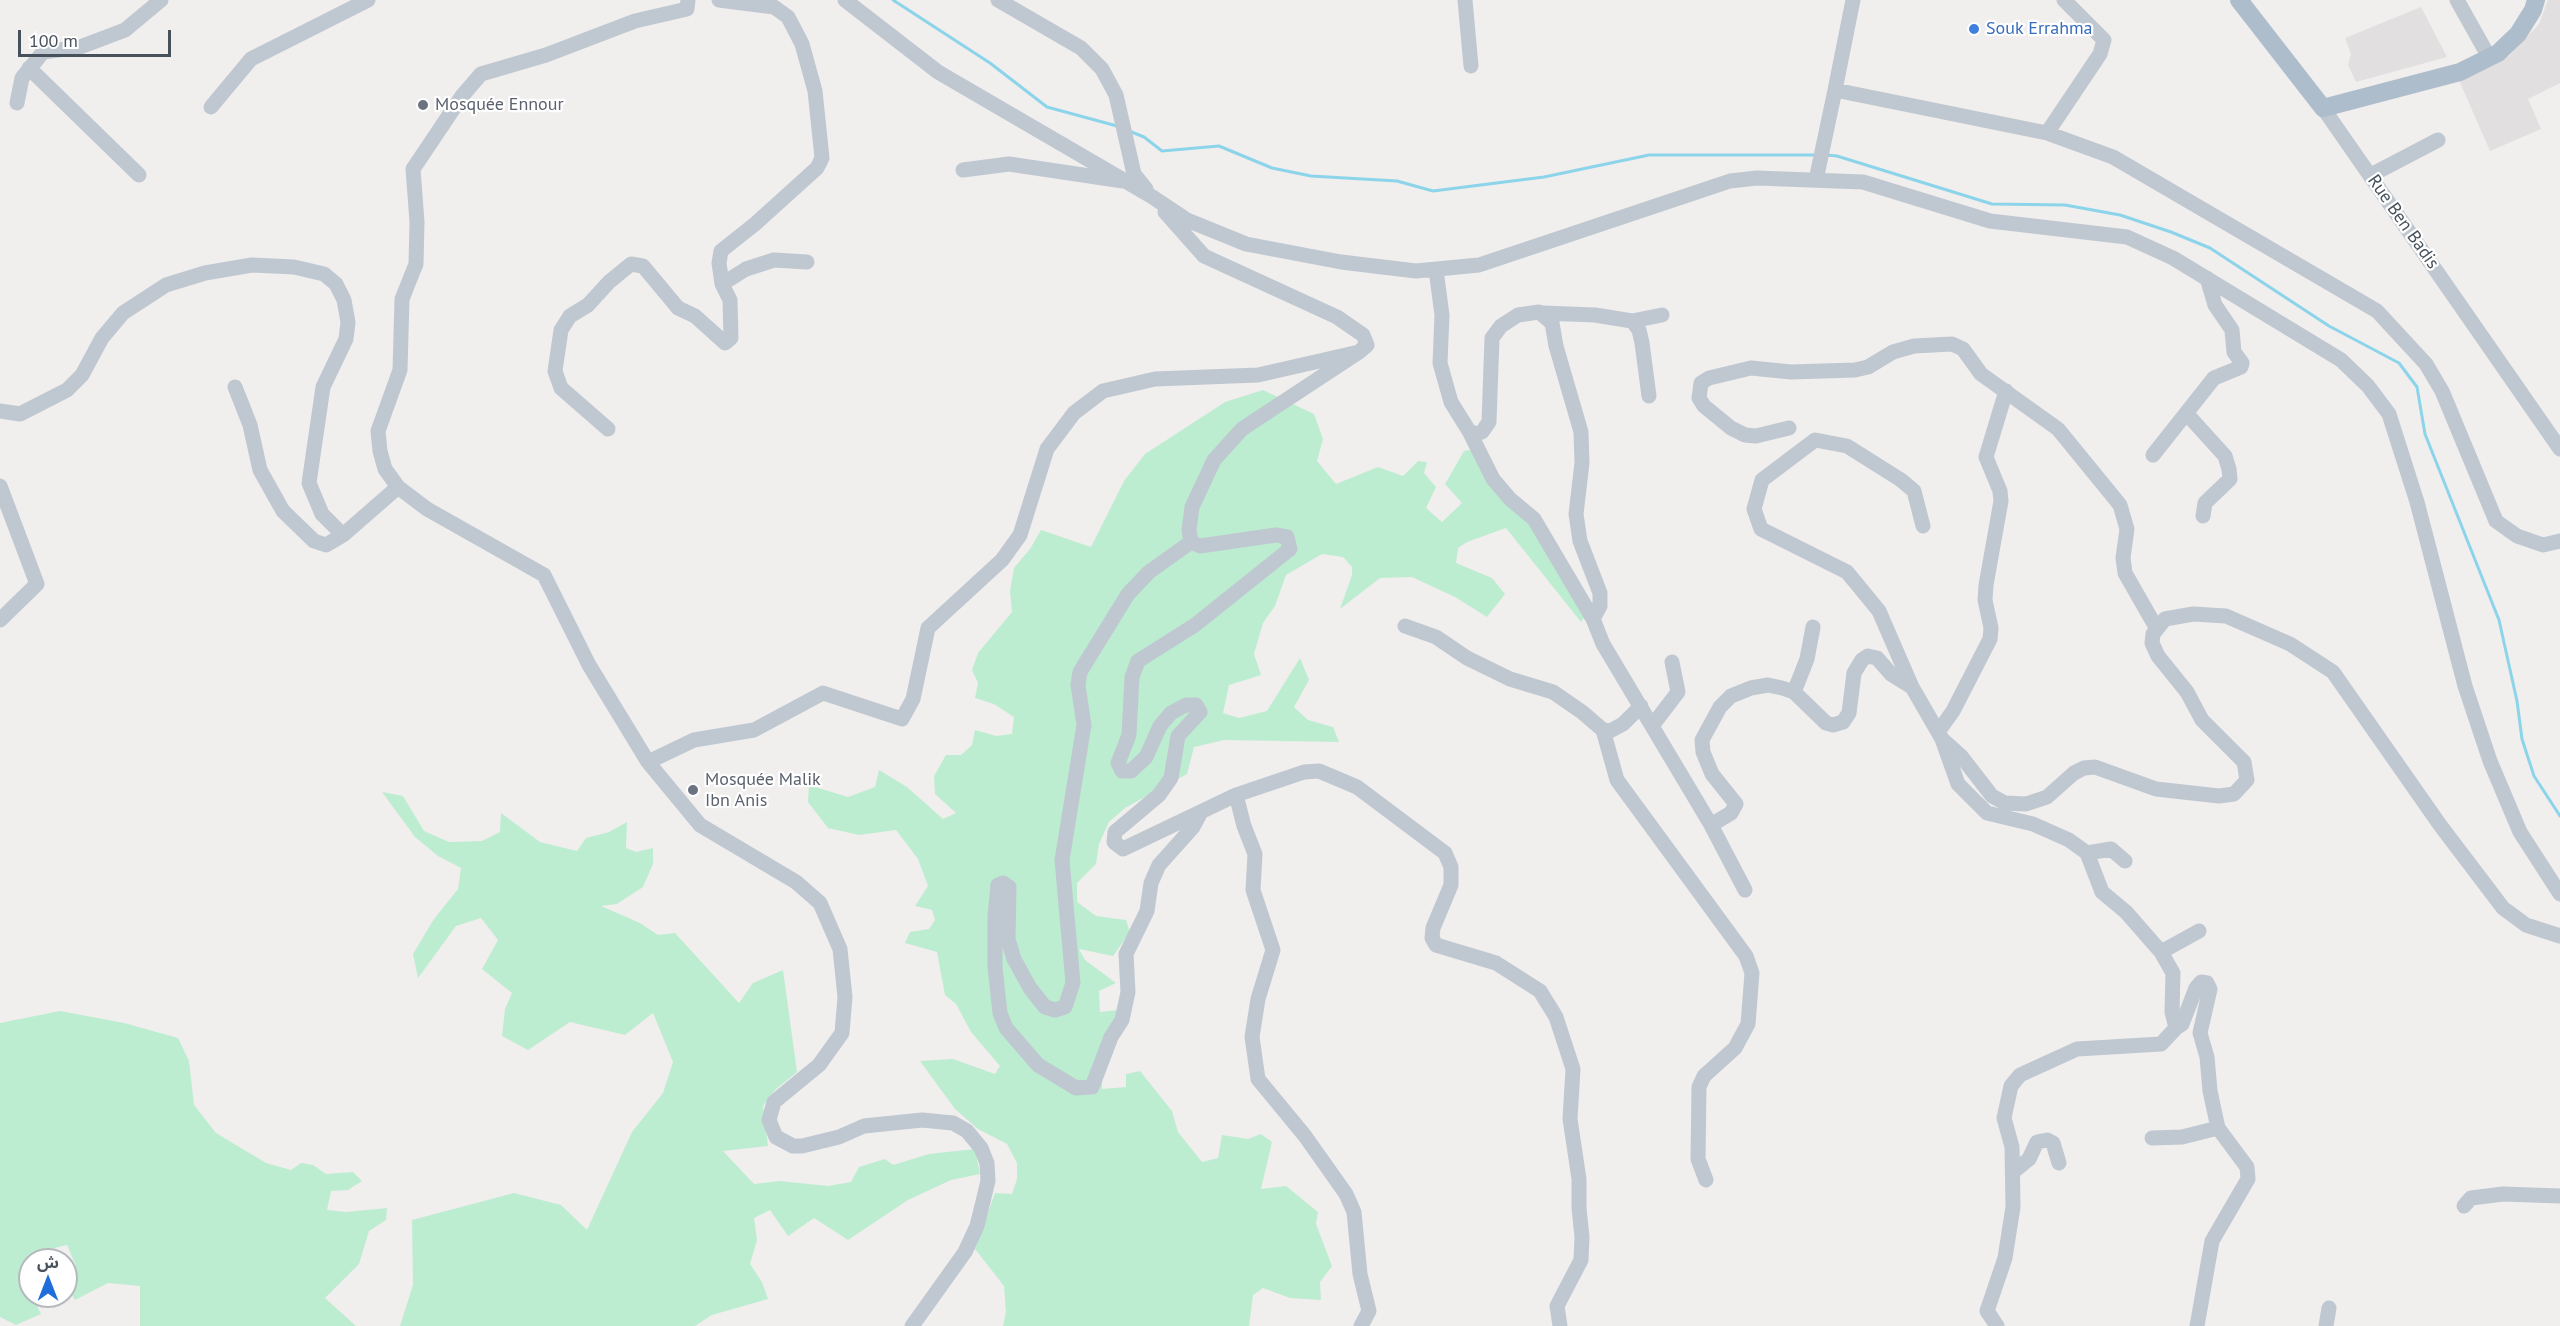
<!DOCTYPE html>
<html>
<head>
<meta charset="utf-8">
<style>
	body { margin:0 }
	#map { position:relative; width:2560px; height:1326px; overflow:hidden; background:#f1eeee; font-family:"PT Sans","Noto Sans Arabic",sans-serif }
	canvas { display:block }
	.north { position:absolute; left:18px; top:1248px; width:60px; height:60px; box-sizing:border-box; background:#fff; border:2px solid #b5b9bd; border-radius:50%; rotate:0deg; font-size:16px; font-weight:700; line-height:24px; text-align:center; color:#47515b }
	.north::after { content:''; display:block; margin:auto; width:21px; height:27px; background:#1f6dda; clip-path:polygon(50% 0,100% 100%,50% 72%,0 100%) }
	.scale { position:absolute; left:18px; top:30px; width:153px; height:27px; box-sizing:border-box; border:3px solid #47515b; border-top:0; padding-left:8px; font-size:18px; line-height:21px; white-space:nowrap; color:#47515b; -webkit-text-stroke:4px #fff; paint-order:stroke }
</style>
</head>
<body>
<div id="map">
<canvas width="2560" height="1326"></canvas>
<div class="north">ش</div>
<div class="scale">100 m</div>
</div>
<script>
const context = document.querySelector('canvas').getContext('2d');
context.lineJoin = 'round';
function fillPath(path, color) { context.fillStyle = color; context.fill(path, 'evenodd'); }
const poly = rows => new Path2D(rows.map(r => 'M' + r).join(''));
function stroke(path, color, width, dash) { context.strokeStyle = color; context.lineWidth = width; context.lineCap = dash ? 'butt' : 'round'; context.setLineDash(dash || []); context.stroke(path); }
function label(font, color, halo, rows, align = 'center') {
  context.font = font + ' "PT Sans",sans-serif'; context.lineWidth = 4.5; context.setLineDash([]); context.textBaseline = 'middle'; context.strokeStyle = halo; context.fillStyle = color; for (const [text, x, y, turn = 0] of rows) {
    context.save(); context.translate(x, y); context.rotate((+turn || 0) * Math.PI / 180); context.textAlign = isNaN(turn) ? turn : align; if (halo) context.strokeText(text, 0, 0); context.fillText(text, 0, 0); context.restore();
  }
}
const education = poly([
	[2548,0,2560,0,2560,83,2528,99,2541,129,2490,151,2458,78,2509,56,2539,24],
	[2421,7,2447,57,2356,82,2348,65,2351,54,2345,38]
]);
const green = poly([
	[1263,390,1314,414,1323,439,1317,461,1336,484,1378,467,1403,476,1418,461,1427,462,1424,473,1436,487,1426,508,1442,522,1462,503,1445,484,1464,451,1474,449,1521,515,1545,543,1584,617,1581,622,1506,528,1467,542,1458,548,1456,563,1492,578,1505,594,1487,617,1455,597,1412,577,1380,578,1340,609,1352,575,1352,567,1343,557,1322,554,1286,575,1275,606,1263,623,1254,654,1261,675,1229,685,1223,713,1239,718,1267,711,1300,658,1309,680,1294,707,1308,720,1333,727,1339,742,1224,740,1194,747,1187,774,1125,808,1109,822,1099,844,1096,864,1077,883,1077,902,1096,916,1126,920,1130,932,1113,956,1079,949,1085,960,1116,983,1099,991,1100,1012,1119,1010,1102,1054,1102,1089,1126,1087,1126,1074,1140,1071,1172,1111,1178,1132,1202,1162,1218,1158,1222,1135,1248,1139,1261,1134,1272,1142,1261,1189,1286,1186,1318,1212,1316,1224,1332,1266,1320,1282,1321,1300,1290,1298,1263,1288,1253,1295,1249,1326,1003,1326,1006,1312,1004,1286,975,1249,995,1193,1012,1194,1017,1179,1017,1163,1007,1144,978,1129,955,1109,920,1061,953,1059,995,1074,1000,1066,971,1032,956,1004,945,995,937,952,905,943,910,932,929,929,935,920,932,910,915,906,928,886,918,859,896,830,859,835,828,828,808,802,809,785,848,797,875,787,879,770,907,787,943,819,956,813,935,794,934,776,946,755,961,755,972,745,975,730,996,736,1012,734,1014,717,994,704,975,698,978,683,972,670,978,653,1012,612,1010,591,1014,568,1030,549,1041,530,1091,547,1124,481,1145,454,1225,402],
	[382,792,403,796,424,831,449,842,482,841,500,832,501,813,540,842,577,851,586,838,609,832,627,822,626,848,636,852,653,848,653,864,643,887,617,904,601,906,640,923,658,935,675,933,739,1003,753,983,783,970,797,1072,775,1090,763,1106,768,1146,723,1151,754,1184,780,1181,828,1186,851,1182,859,1167,885,1159,893,1165,929,1154,975,1149,980,1174,951,1180,908,1200,848,1240,814,1218,788,1236,770,1210,754,1218,757,1240,750,1264,762,1282,768,1299,712,1315,695,1326,400,1326,413,1285,412,1220,514,1193,561,1205,587,1230,632,1132,663,1093,673,1062,653,1013,625,1035,570,1022,528,1050,502,1036,505,1009,512,993,482,969,498,940,481,918,456,926,418,978,413,954,434,919,458,889,461,868,438,856,415,837],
	[60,1011,124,1023,178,1038,189,1061,194,1105,216,1133,266,1163,291,1170,301,1163,313,1165,326,1174,353,1172,362,1181,348,1190,331,1191,327,1210,346,1212,387,1208,386,1220,369,1231,359,1264,325,1298,356,1326,140,1326,140,1286,108,1283,75,1300,66,1285,66,1270,76,1266,67,1245,50,1249,29,1261,27,1283,30,1296,32,1296,41,1314,16,1325,0,1317,0,1023]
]);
const stream = poly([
	[893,0,990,63,1047,107,1117,126],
	[1129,131,1144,137,1162,151,1219,146,1272,168,1311,176,1397,181,1433,191,1544,177,1649,155,1817,155],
	[1826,155,1837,156,1992,204,2065,205,2120,215,2171,232,2210,248,2329,326,2399,363,2417,387,2425,434,2499,620,2517,701,2522,739,2534,776,2560,816]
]);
const minor = poly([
	[688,0,687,9,635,21,546,55,481,74,462,96,413,169,417,222,416,264,402,299,400,370,378,431,380,451,385,469,398,487,427,509,544,575,589,665,648,762,700,825,796,882,820,903,840,949,845,997,842,1033,819,1065,774,1102,769,1120,776,1137,793,1146,802,1146,839,1137,864,1126,922,1120,953,1123,967,1131,981,1148,987,1163,988,1181,977,1226,965,1252,912,1326],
	[845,0,938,72,1151,196,1187,220,1246,244,1341,262,1416,271,1479,265,1730,181,1757,178,1863,182,1990,221,2127,237,2173,258,2341,360,2368,386,2389,414,2417,502,2465,686,2490,761,2520,832,2560,894],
	[998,0,1081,48,1102,69,1116,95,1134,174,1146,189],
	[1465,0,1471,66],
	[1853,0,1835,90,2047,133,2113,157,2377,311,2426,364,2442,391,2496,521,2517,536,2543,545,2560,541],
	[2457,0,2489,57],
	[29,68,139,175],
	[17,103,22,78,43,52,80,47,125,30,161,0],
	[211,107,251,59,368,0],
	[2323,108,2560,449],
	[2047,133,2100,54,2104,40,2064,0],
	[963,170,1009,164,1123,181],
	[2371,175,2438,140],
	[1816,180,1835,90],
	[1436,270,1442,315,1440,363,1451,402,1469,431,1476,434,1482,432,1489,422,1492,338,1501,326,1518,315,1539,312,1552,323,1556,346,1581,432,1582,463,1576,514,1580,541,1600,593,1600,606,1593,619],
	[722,284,746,269,774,260,807,262],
	[1543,313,1595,315,1632,321,1662,315],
	[1632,321,1639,330,1642,343,1649,396],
	[1359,352,1242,429,1214,460,1192,507,1189,530,1191,542,1200,546,1276,535,1287,537,1290,549,1195,625,1138,661,1132,677,1129,735,1118,763,1122,771,1131,771,1146,757,1160,726,1171,713,1186,705,1196,705,1200,712,1178,736,1171,778,1159,795,1115,832,1114,842,1123,849,1236,795,1304,772,1319,771,1357,787,1445,853,1451,867,1451,885,1433,928,1432,938,1436,945,1496,963,1540,991,1556,1017,1573,1069,1570,1119,1579,1179,1579,1208,1582,1237,1581,1260,1557,1306,1560,1326],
	[235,387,250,425,260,470,283,511,314,541,326,545,343,535,398,487],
	[0,411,20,414,67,390,82,375,102,338,123,313,166,285,205,273,252,265,294,267,324,274,336,284,344,300,348,322,346,339,323,387,309,483,322,514,343,535],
	[2186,413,2225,456,2229,469,2230,479,2205,503,2203,516],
	[1789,428,1756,436,1745,435,1731,428,1704,406,1699,398,1701,383,1709,378,1751,368,1791,372,1855,370,1868,367,1893,352,1914,346,1952,344,1963,349,1981,374,2058,429,2120,505,2127,529,2123,558,2125,573,2157,629],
	[608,429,561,388,555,371,561,330,570,316,588,305,609,282,631,264,643,266,678,308,695,316,725,343,731,338,730,300,722,284,719,263,721,251,755,224,817,168,822,158,815,91,802,44,788,17,774,7,719,0],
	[1469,431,1493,479,1510,499,1534,519,1593,619,1603,644,1711,825,1745,890],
	[2153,455,2214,378,2241,367,2242,363,2234,352,2232,330,2215,305,2207,278],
	[0,486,37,584,0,620],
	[1923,526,1914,491,1901,480,1847,446,1815,440,1762,480,1754,509,1761,529,1847,572,1879,611,1912,687,1942,739,1961,756,1992,796,2005,803,2026,804,2047,797,2074,773,2084,768,2095,767,2156,789,2219,796,2234,794,2247,780,2244,762,2202,720,2187,692,2158,656,2152,643,2153,634,2165,619,2193,614,2226,616,2290,644,2333,672,2440,825,2503,908,2526,925,2560,936],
	[1191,542,1149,572,1128,594,1080,672,1078,685,1084,725,1062,860,1073,983,1065,1007,1055,1010,1045,1007,1030,988,1014,959,1008,939,1009,887,1003,883,998,885,995,916,995,967,1000,1013,1006,1028,1038,1065,1076,1088,1092,1087,1111,1037,1122,1020,1128,992,1126,954,1147,911,1151,883,1159,865,1193,827,1200,814],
	[1405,626,1436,637,1467,658,1510,679,1553,692,1582,712,1603,730,1610,731,1623,724,1641,706],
	[1794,692,1807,659,1813,627],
	[1652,726,1678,692,1672,662],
	[1603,730,1617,780,1746,956,1752,973,1748,1024,1735,1048,1704,1076,1699,1087,1698,1159,1706,1180],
	[1938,732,1953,711,1990,639,1991,628,1985,600,1986,585,2001,501,2000,491,1986,457,2006,391],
	[1942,739,1958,784,1987,813,2033,824,2069,840,2087,853,2102,892,2126,912,2161,952,2173,973,2172,1012,2176,1028,2161,1044,2077,1049,2020,1075,2011,1086,2004,1118,2012,1147,2013,1207,2005,1258,1987,1311,1997,1326],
	[648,762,694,740,754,730,823,693,902,719,913,699,928,628,1002,560,1020,535,1047,449,1074,413,1103,391,1155,379,1258,375,1359,352,1367,345,1363,335,1337,317,1204,256,1165,212],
	[1236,795,1244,826,1255,854,1253,890,1273,950,1258,999,1252,1037,1258,1079,1305,1136,1346,1194,1354,1212,1360,1274,1369,1311,1361,1326],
	[1711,825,1731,813,1736,804,1712,774,1703,752,1702,740,1720,707,1731,696,1751,688,1768,685,1782,688,1794,692,1826,723,1833,725,1843,722,1849,713,1854,673,1862,660,1868,656,1877,658,1891,674,1912,687],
	[2087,853,2111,849,2125,861],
	[2161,952,2199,931],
	[2176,1028,2182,1024,2196,988,2201,982,2207,983,2210,989,2200,1033,2207,1057,2210,1091,2218,1128,2247,1167,2248,1179,2212,1241,2197,1326],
	[2152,1138,2182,1137,2218,1128],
	[2013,1172,2029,1159,2037,1142,2047,1140,2053,1143,2059,1163],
	[2464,1206,2471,1198,2503,1194,2560,1196],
	[2326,1326,2329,1308]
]);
const major = poly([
	[2239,0,2323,108,2460,72,2498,53,2518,34,2533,10,2536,0]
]);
const markers = [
	[1974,29,6,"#3f7fe0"],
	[423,105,6,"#6b7280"],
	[693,790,6,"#6b7280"]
];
const shopNames = [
	["Souk Errahma",1986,29]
];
const worshipNames = [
	["Mosquée Ennour",435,105],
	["Mosquée Malik",705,780],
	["Ibn Anis",705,801]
];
const streetNames = [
	["Rue Ben Badis",2403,222,55]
];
fillPath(education, '#e2dfe0');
fillPath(green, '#bdedd1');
stroke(stream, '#8cd4e9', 3);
stroke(minor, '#bfc8d0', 15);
stroke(major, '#aebdcc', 18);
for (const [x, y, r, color] of markers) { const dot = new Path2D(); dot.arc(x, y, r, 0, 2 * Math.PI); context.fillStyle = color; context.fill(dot); stroke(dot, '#fff', 2); }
label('18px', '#366cbe', '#fff', shopNames, 'left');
label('18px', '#5b616d', '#fff', worshipNames, 'left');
label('18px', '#47515b', '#fff', streetNames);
</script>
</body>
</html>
